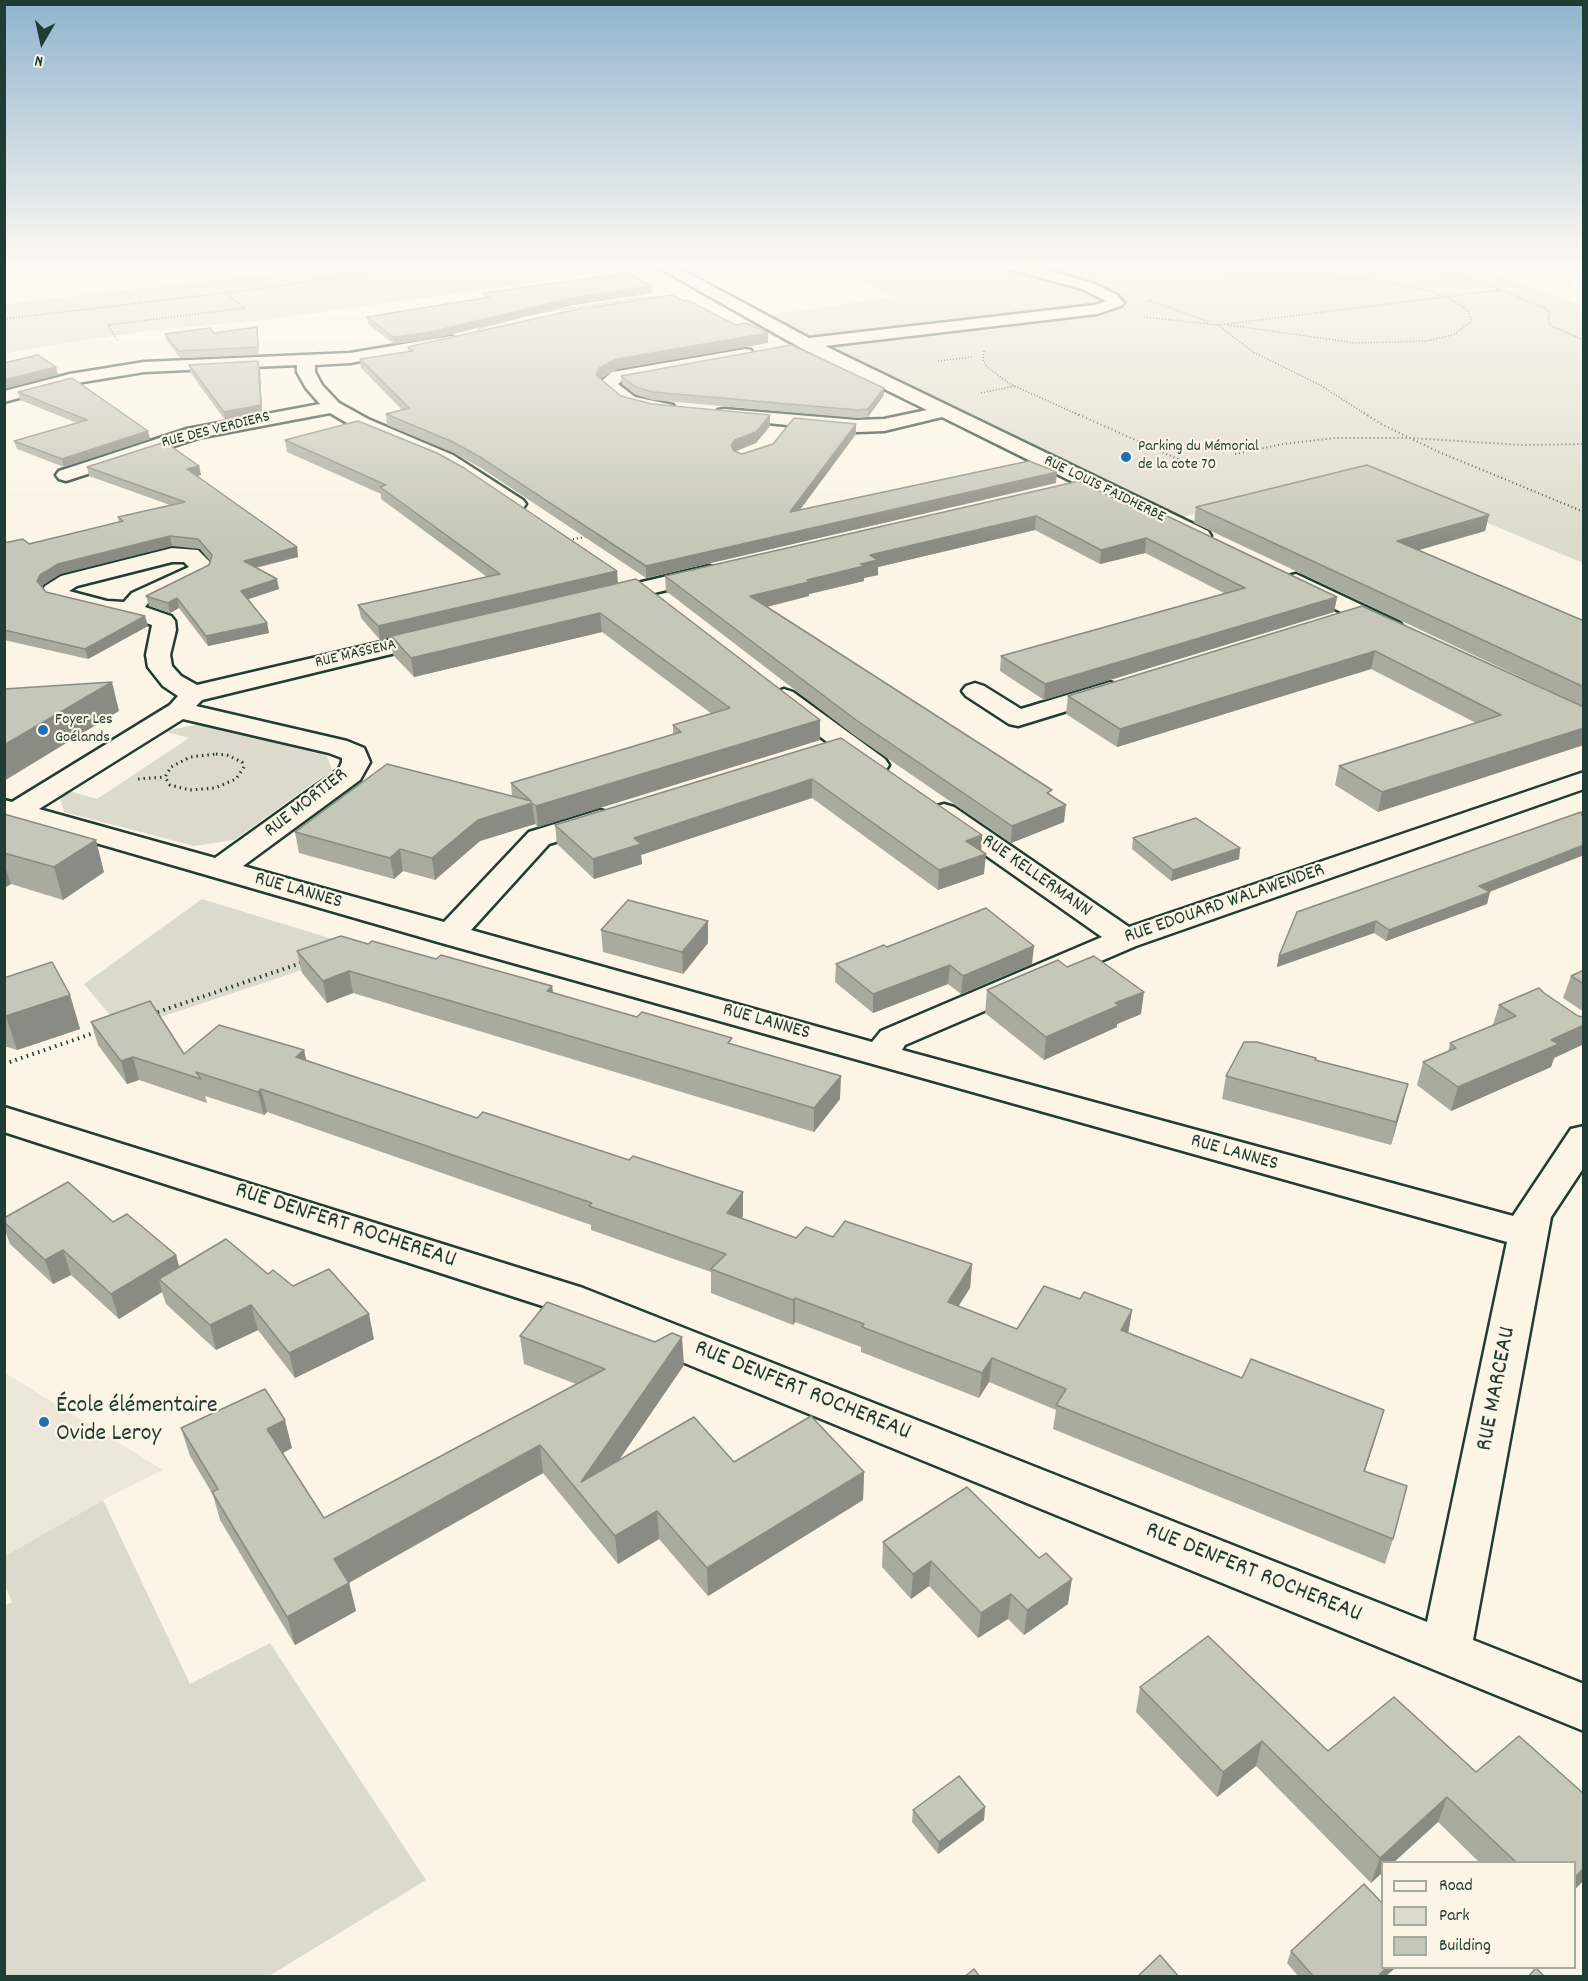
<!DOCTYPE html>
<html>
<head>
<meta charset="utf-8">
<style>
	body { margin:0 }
	#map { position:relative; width:1588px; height:1981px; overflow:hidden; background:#fcf5e5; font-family:Dekko,sans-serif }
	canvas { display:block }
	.frame { position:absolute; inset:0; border:6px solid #1f3d34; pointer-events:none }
	.legend { position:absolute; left:1381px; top:1861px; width:195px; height:108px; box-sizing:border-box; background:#fcf5e5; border:2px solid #a4ab9e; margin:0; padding:8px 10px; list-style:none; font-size:18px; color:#1f3d34 }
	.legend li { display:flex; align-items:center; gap:12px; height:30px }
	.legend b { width:30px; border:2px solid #a4ab9e }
	.north { position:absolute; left:12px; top:12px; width:60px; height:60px; -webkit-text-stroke:4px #fcf5e5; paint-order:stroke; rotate:189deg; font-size:16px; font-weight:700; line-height:24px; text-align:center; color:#1f3d34 }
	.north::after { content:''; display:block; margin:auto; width:21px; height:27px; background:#1f3d34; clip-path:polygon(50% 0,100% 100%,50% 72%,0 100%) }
</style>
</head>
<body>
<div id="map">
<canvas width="1588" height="1981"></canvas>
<div class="frame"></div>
<ul class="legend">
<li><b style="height:8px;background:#fcf5e5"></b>Road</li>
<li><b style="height:16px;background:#dcdacc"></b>Park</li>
<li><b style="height:16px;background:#c5c7b9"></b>Building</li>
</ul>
<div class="north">N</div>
</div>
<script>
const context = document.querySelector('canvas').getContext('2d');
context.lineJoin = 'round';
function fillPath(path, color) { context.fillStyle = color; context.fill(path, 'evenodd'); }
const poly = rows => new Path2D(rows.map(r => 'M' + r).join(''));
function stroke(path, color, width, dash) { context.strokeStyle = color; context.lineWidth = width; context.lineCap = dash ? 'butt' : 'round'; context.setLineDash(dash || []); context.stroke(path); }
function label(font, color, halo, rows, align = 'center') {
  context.font = font + ' Dekko,sans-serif'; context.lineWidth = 4.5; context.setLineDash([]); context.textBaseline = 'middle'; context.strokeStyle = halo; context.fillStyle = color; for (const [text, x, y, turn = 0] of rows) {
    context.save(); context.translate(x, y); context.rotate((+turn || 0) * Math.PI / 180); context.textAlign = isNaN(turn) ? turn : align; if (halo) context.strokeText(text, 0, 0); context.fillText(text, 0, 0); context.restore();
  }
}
const built = poly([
	[5,1373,163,1470,103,1500,5,1556]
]);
const green = poly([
	[346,265,631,265,637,268,266,320,144,331,5,353,5,304],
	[865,265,1471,265,1583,306,1583,563,1359,469,1169,521,762,316,894,297,837,269],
	[201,724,327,756,332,770,234,840,194,846,64,812,60,798,69,791,97,799,189,738,164,731],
	[202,899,365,949,122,1030,84,984],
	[103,1500,190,1684,270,1643,426,1880,269,1976,5,1976,4,1606,12,1602,5,1586,5,1556]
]);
const pathFar3 = poly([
	[1181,265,1244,274,1360,278,1431,291],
	[1425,265,1501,290,1545,308,1550,314,1548,320,1551,326,1584,340],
	[1148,300,1209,322],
	[1144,317,1218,325,1501,290],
	[4,319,274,287,404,265],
	[1218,325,1253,352,1320,385,1367,415],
	[1228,325,1356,343,1426,341,1453,335,1472,321,1467,310,1454,301],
	[478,329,537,313,656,296],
	[117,340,108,325,245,308,226,294],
	[984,351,983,360,987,367,1010,384,1079,415],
	[938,361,972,357],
	[981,393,1015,386]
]);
const pathFar2 = poly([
	[1075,413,1191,465],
	[1364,413,1383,425,1439,452,1584,512],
	[1235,454,1283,444,1335,438,1410,438,1522,445,1584,444],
	[569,540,589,536]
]);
const pathFar1 = poly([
	[216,754,227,755,242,762,244,767,236,779,215,788,190,790,170,785,165,777,171,767,190,757,216,754],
	[138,779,165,777]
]);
const path = poly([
	[152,1014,304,962],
	[4,1064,97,1032]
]);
const minor = poly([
	[654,265,673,265,809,338,1095,305,1106,301,1082,289,1006,268,1004,265,1029,265,1092,283,1117,295,1124,303,1121,306,1097,314,825,346,1208,531,1211,536,1208,541,1200,542,1192,541,942,417,884,431,857,432,718,418,715,414,718,410,724,409,857,420,884,419,927,410,799,347,654,265],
	[451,336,459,341,457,344,350,363,315,365,315,372,322,385,339,403,368,419,453,455,523,500,526,504,523,508,516,510,509,508,439,463,354,427,330,413,198,438,66,481,59,479,56,475,59,471,187,429,320,404,306,388,297,372,297,365,144,372,71,384,4,402,4,391,70,374,144,362,350,353,451,336],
	[745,349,751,350,753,354,751,358,623,380,618,384,635,397,673,405,676,409,673,413,667,414,623,405,598,384,612,372,618,371,745,349],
	[172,548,198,550,209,561,212,569,199,580,148,603,145,607,171,616,175,621,176,630,170,655,172,666,181,676,197,685,437,629,445,631,449,636,445,641,202,700,196,706,347,741,364,748,370,762,360,780,243,866,444,922,529,832,600,810,610,813,614,819,610,825,549,844,471,930,872,1042,881,1031,1102,937,934,819,930,813,934,807,944,804,954,807,1129,927,1584,772,1584,789,1136,946,905,1045,902,1050,1513,1216,1571,1129,1584,1126,1584,1167,1551,1217,1473,1640,1584,1684,1584,1731,555,1310,4,1132,4,1107,583,1288,1427,1622,1507,1242,438,942,20,821,4,827,4,800,12,802,170,705,178,696,163,686,148,667,146,655,152,625,127,617,107,615,49,600,42,591,45,586,61,576,172,548],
	[172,562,184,562,189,567,132,593,124,602,107,601,69,591,77,586,172,562],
	[183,719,329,753,342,758,342,762,339,769,215,858,39,809,183,719],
	[709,566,717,568,720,573,717,578,604,605,596,603,592,598,596,593,709,566],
	[1296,574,1400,623,1404,628,1400,633,1392,635,1384,633,1288,586,1285,581,1288,576,1296,574],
	[1110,682,1119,685,1123,690,1119,695,1018,726,1009,724,966,696,962,691,966,686,975,683,984,686,1021,709,1110,682],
	[784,689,793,692,885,759,889,765,885,771,875,773,865,771,775,702,771,697,775,692,784,689]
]);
const pathBridge = poly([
	[1431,291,1454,301]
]);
const wall = poly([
	[483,293,653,293,574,305,431,339,394,344,368,324,367,317,484,298],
	[257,327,259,355,180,358,167,341,165,334,214,333],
	[768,343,618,369,600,379,621,396,652,404,770,426,756,443,735,452,742,454,856,434,800,510,1056,483,646,578,481,468,454,453,387,425,386,414,402,410,361,368,360,359,408,352,408,347],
	[189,365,260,369,262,413,225,420,190,372],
	[621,376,884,395,868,417,857,418,653,400,636,395,622,384],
	[18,392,150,439,64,467,17,449,14,441,77,423,20,400],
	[285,440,617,571,617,584,820,720,820,740,538,827,535,824,480,841,435,880,403,871,394,879,299,853,295,832,512,797,511,783,673,734,673,725,712,714,602,632,414,677,393,655,391,637,380,640,361,618,358,605,487,577,381,499,381,494,287,452],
	[199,466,201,475,197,476,297,547,298,557,256,568,279,589,248,599,267,623,269,633,208,646,179,608,170,613,149,606,146,596,209,565,210,561,200,549,172,546,60,574,43,585,42,587,46,592,148,626,88,659,4,640,4,543,29,544,119,522,118,517,170,505,89,476,87,467],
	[1079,481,1156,519,1337,597,1334,612,1044,700,1000,671,1001,656,1224,593,1145,553,1100,564,1035,530,878,567,878,575,864,578,864,581,809,594,809,596,767,607,1051,795,1064,822,1011,843,855,736,666,591,665,576],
	[1196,507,1489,515,1485,531,1419,550,1584,621,1584,707,1194,523],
	[1362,606,1584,707,1378,812,1335,785,1339,766,1476,723,1371,669,1117,747,1066,714,1068,696],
	[841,738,982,835,981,851,984,874,938,890,812,798,641,855,642,864,594,879,557,844,555,825],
	[4,814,104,872,63,900,11,884,4,888],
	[1584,820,1584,855,1489,892,1487,904,1386,941,1374,933,1277,967,1279,956],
	[1133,838,1240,848,1239,859,1171,881,1132,849],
	[601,930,708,943,683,974,603,952],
	[368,944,552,986,553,993,733,1044,840,1099,814,1132,353,993,327,1003,302,973,297,951],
	[887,947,1032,964,961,994,948,984,873,1013,835,982,836,964],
	[1067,967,1141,1014,1117,1024,1117,1027,1044,1060,985,1013,987,990],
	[1584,970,1584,1012,1563,998,1571,976],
	[4,978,70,995,80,1029,17,1050,4,1046],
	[1544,993,1578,1016,1584,1017,1584,1044,1554,1058,1551,1067,1451,1111,1417,1085,1423,1062,1448,1052,1450,1043,1493,1025,1499,1005],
	[91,1022,184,1054,304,1050,306,1060,477,1118,743,1192,743,1216,742,1218,796,1238,833,1237,972,1264,970,1288,958,1306,1017,1329,1080,1299,1132,1310,1128,1333,1242,1378,1384,1410,1365,1471,1393,1539,1385,1564,1053,1429,1056,1410,989,1382,979,1398,861,1352,861,1347,795,1322,793,1325,711,1293,711,1272,591,1230,591,1225,267,1112,264,1115,205,1096,207,1103,139,1080,127,1084,98,1045],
	[1316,1060,1408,1084,1391,1145,1222,1099,1226,1076],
	[4,1218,113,1222,176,1255,179,1267,268,1274,293,1286,374,1339,295,1378,258,1330,216,1350,166,1304,162,1292,119,1319,71,1275,53,1284,10,1244,4,1228],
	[520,1336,684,1365,618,1461,734,1462,864,1472,863,1500,708,1596,659,1539,618,1564,543,1473,349,1583,356,1611,295,1645,220,1520,213,1495,190,1456,181,1428,292,1448,283,1453,324,1518,576,1384,524,1364],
	[883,1542,1068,1604,1024,1635,1008,1619,978,1638,929,1586,911,1599,882,1567],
	[1140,1687,1328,1751,1476,1772,1584,1794,1584,1880,1575,1889,1575,1863,1480,1863,1438,1822,1393,1863,1383,1863,1383,1872,1371,1883,1256,1766,1217,1797,1136,1712],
	[985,1807,984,1820,938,1854,912,1822,913,1810],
	[1291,1951,1383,1968,1395,1968,1385,1977,1299,1977,1287,1963]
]);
const shadedWall = poly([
	[652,286,653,293,574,305,431,339,394,344,393,337,573,298],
	[768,333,768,343,618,369,600,378,596,385,596,375,599,368,617,359],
	[258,361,260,369,262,413,225,420,224,412],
	[56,367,58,375,4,389,4,380],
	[884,388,884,395,868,417,868,409],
	[770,415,770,426,756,443,735,451,731,456,731,445,735,440],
	[856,424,856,434,790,523,790,512],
	[148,431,150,439,64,467,62,459],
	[199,466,201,475,189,478,187,469],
	[1057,472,1056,483,646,578,646,566],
	[1489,515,1485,531,1394,557,1397,541],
	[1036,516,1035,530,878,567,878,575,864,578,864,581,809,594,809,596,750,611,750,596,807,580,870,555],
	[170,536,172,546,60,574,43,585,40,591,37,581,40,575,58,564],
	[1146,538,1145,553,1100,564,1101,550],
	[297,547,298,557,245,570,244,561],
	[617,571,618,584,380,640,378,626],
	[277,579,279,589,243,601,241,591],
	[1337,597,1334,612,1044,700,1045,684],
	[177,598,179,608,170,613,168,603],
	[600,613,602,632,414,677,411,658],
	[145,616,148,626,88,659,85,649],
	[267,623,269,633,208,646,206,636],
	[1375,651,1371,669,1117,747,1120,729],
	[112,682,119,711,4,781,4,745],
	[820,720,820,740,538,827,536,806],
	[1584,728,1584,745,1378,812,1382,792],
	[812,779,812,798,641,855,642,864,594,879,593,859,634,838],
	[532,803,535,824,480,841,435,880,432,858,478,820],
	[1066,805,1064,822,1011,843,1012,826],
	[982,835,981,855,966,841],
	[96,840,104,872,63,900,54,867],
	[1584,845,1584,855,1476,897,1479,886],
	[1240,848,1239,859,1171,881,1173,870],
	[400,849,403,871,394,879,390,858],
	[986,854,984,874,938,890,939,870],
	[4,863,11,884,4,888],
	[1490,892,1487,904,1386,941,1389,930],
	[708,921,708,943,683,974,682,952],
	[1376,921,1374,933,1277,967,1279,956],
	[1034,946,1032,964,961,994,963,976],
	[950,965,948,984,873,1013,873,994],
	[349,971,353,993,327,1003,323,981],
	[552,986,555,1009,547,991],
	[1144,992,1141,1014,1117,1024,1117,1027,1044,1060,1046,1037,1115,1003],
	[70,995,80,1029,17,1050,6,1016],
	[1584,1025,1584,1044,1554,1058,1551,1067,1451,1111,1458,1087,1551,1040],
	[304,1050,309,1073,296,1057],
	[133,1057,139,1080,127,1084,121,1061],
	[841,1076,840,1099,814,1132,814,1108],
	[1408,1084,1402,1107,1391,1145,1396,1122],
	[261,1089,267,1112,264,1115,258,1092],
	[743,1192,743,1216,728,1237,727,1213],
	[63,1250,71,1275,53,1284,45,1260],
	[176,1255,183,1280,159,1279,162,1292,119,1319,111,1294],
	[972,1264,970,1288,946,1326,948,1302],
	[795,1298,795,1322,793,1325,793,1300],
	[251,1305,258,1330,216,1350,210,1325],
	[1132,1310,1128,1334,1121,1330],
	[369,1314,374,1339,295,1378,289,1353],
	[682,1337,684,1365,589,1504,581,1482],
	[992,1358,989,1382,979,1398,982,1373],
	[1384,1410,1377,1434,1357,1495,1364,1471],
	[285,1420,292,1448,275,1457,267,1429],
	[540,1445,543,1473,341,1587,334,1559],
	[864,1472,863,1500,708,1596,707,1568],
	[657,1511,659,1539,618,1564,615,1536],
	[931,1561,929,1586,911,1599,913,1574],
	[1072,1579,1068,1604,1024,1635,1027,1610],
	[349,1583,356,1611,295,1645,287,1617],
	[1011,1594,1008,1619,978,1638,981,1613],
	[1262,1741,1256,1766,1217,1797,1223,1772],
	[1447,1797,1438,1822,1393,1863,1383,1863,1383,1872,1371,1883,1380,1858],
	[985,1807,984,1820,938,1854,939,1842],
	[1584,1868,1584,1880,1575,1889,1575,1877],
	[1386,1968,1395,1968,1385,1977,1377,1977]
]);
const building = poly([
	[628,273,652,286,573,298,430,332,393,337,367,317,490,297,483,293,628,273],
	[672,295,684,301,688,300,735,325,746,323,768,333,617,359,599,368,596,375,621,396,652,404,770,415,756,432,735,440,731,445,734,451,742,454,773,444,794,418,856,424,790,512,1029,461,1057,472,646,566,480,457,453,442,386,414,409,408,360,359,413,351,408,347,574,310,672,295],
	[257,327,258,347,178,351,165,334,210,328,214,333,257,327],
	[791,345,884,388,868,409,857,410,653,392,636,387,621,376,791,345],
	[38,355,56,367,4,380,4,363,38,355],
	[258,361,261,405,224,412,189,365,258,361],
	[72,378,148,431,62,459,14,441,87,420,18,392,72,378],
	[358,421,437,453,464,468,617,571,378,626,358,605,500,574,380,487,386,485,285,440,358,421],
	[165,442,199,466,187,469,297,547,244,561,277,579,241,591,267,623,206,636,177,598,168,603,146,596,209,565,212,555,198,539,170,536,58,564,40,575,37,581,46,592,145,616,85,649,4,630,4,543,23,539,29,544,123,521,118,517,185,502,87,467,165,442],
	[1367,465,1489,515,1397,541,1584,621,1584,687,1196,507,1367,465],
	[1079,481,1156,519,1167,516,1337,597,1045,684,1001,656,1245,588,1146,538,1101,550,1036,516,870,555,878,560,861,564,864,566,807,580,809,582,750,596,1052,790,1047,793,1066,805,1012,826,856,720,665,576,1079,481],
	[636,579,820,720,536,806,532,803,478,820,432,858,400,849,390,858,295,832,387,764,531,801,511,783,681,732,673,725,730,708,600,613,411,658,391,636,636,579],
	[1362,606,1584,707,1584,728,1382,792,1339,766,1501,715,1375,651,1120,729,1068,696,1362,606],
	[112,682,4,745,4,689,112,682],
	[841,738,982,835,966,841,986,854,939,870,812,779,634,838,641,844,593,859,555,825,841,738],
	[1581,812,1584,820,1584,845,1479,886,1490,892,1389,930,1376,921,1279,956,1297,912,1581,812],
	[4,814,96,840,54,867,4,853,4,814],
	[1196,818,1240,848,1173,870,1133,838,1196,818],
	[628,900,708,921,682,952,601,930,628,900],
	[986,908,1034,946,963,976,950,965,873,994,836,964,884,945,887,947,986,908],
	[341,936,368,944,372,941,436,959,441,955,552,986,547,991,637,1017,642,1012,732,1038,728,1043,841,1076,814,1108,349,971,323,981,297,951,341,936],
	[1094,956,1144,992,1115,1003,1120,1005,1046,1037,987,990,1058,960,1067,967,1094,956],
	[52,962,70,995,6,1016,4,1015,4,978,52,962],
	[1584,970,1584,984,1571,976,1584,970],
	[1539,988,1544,993,1578,1016,1584,1017,1584,1025,1551,1040,1559,1044,1458,1087,1423,1062,1456,1048,1450,1043,1516,1016,1499,1005,1539,988],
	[150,1001,184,1054,219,1025,304,1050,296,1057,477,1118,483,1112,629,1160,633,1156,743,1192,727,1213,796,1238,806,1227,833,1237,845,1221,972,1264,948,1302,1017,1329,1044,1286,1080,1299,1084,1292,1132,1310,1121,1330,1242,1378,1251,1359,1384,1410,1364,1471,1407,1486,1393,1539,1056,1405,1066,1389,992,1358,982,1373,862,1327,864,1324,795,1298,793,1300,711,1269,726,1254,589,1206,592,1203,261,1089,258,1092,196,1072,201,1079,133,1057,121,1061,91,1022,150,1001],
	[1244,1042,1257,1042,1316,1058,1315,1060,1408,1084,1396,1122,1226,1076,1244,1042],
	[68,1182,113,1222,127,1214,176,1255,111,1294,63,1250,45,1260,4,1222,4,1218,68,1182],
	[226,1239,268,1274,273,1270,293,1286,329,1269,369,1314,289,1353,251,1305,210,1325,159,1279,226,1239],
	[547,1302,655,1342,672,1333,682,1337,581,1482,694,1417,734,1462,811,1416,864,1472,707,1568,657,1511,615,1536,540,1445,334,1559,349,1583,287,1617,212,1492,218,1489,181,1428,265,1389,285,1420,267,1429,324,1518,605,1369,520,1336,547,1302],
	[967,1487,1039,1558,1046,1553,1072,1579,1027,1610,1011,1594,981,1613,931,1561,913,1574,883,1542,967,1487],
	[1208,1636,1328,1751,1394,1697,1476,1772,1519,1736,1584,1794,1584,1868,1575,1877,1575,1863,1517,1863,1447,1797,1380,1858,1262,1741,1223,1772,1140,1687,1208,1636],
	[959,1776,985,1807,939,1842,913,1810,959,1776],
	[1364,1884,1383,1904,1383,1968,1386,1968,1377,1977,1314,1977,1291,1951,1364,1884],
	[1160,1955,1179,1977,1137,1977,1160,1955],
	[1536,1968,1545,1977,1528,1977,1536,1968],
	[974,1969,980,1977,964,1977,974,1969]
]);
const markers = [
	[1126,457,6,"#1f6fb2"],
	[43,730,6,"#1f6fb2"],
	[44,1422,6,"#1f6fb2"]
];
const farStreetnames = [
	["RUE DES VERDIERS",216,431,-14],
	["RUE LOUIS FAIDHERBE",1104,490,26],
	["RUE MASSENA",356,655,-13]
];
const farPoinames = [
	["Parking du Mémorial",1138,448],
	["de la cote 70",1138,466],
	["Foyer Les",55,721],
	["Goélands",55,739]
];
const streetNames = [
	["RUE MORTIER",307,804,-38],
	["RUE KELLERMANN",1036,877,35],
	["RUE LANNES",298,892,16],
	["RUE EDOUARD WALAWENDER",1225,905,-19],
	["RUE LANNES",766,1023,16],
	["RUE LANNES",1234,1154,16]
];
const nearStreetnames = [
	["RUE DENFERT ROCHEREAU",345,1227,18],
	["RUE MARCEAU",1498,1389,-79],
	["RUE DENFERT ROCHEREAU",802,1392,22],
	["RUE DENFERT ROCHEREAU",1253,1574,22]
];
const nearPoinames = [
	["École élémentaire",56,1408],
	["Ovide Leroy",56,1436]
];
fillPath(built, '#ece7d8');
fillPath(green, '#dcdacc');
stroke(minor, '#1f3d34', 5);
stroke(pathFar3, '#1f3d34', 1.5, [1, 2]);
stroke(pathFar2, '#1f3d34', 2, [1, 3]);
stroke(pathFar1, '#1f3d34', 3, [1.5, 4]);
stroke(path, '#1f3d34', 4, [1.5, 4.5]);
fillPath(minor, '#fcf5e5');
stroke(pathBridge, '#1f3d34', 1.5, [1, 2]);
fillPath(wall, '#a9ab9f');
fillPath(shadedWall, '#8a8b82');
fillPath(building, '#c5c7b9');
stroke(building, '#8a8b82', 1.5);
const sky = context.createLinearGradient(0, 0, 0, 543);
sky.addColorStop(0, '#91b4ce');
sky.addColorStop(0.49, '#fefaf3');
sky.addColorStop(1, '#fefaf300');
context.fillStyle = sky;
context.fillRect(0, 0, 1588, 543);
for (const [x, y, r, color] of markers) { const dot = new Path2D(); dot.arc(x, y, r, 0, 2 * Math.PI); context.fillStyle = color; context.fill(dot); stroke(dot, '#fcf5e5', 2); }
label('16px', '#1f3d34', '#fcf5e5', farStreetnames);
label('16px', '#1f3d34', '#fcf5e5', farPoinames, 'left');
label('20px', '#1f3d34', '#fcf5e5', streetNames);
label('24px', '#1f3d34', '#fcf5e5', nearStreetnames);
label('24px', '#1f3d34', '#fcf5e5', nearPoinames, 'left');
</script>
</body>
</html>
